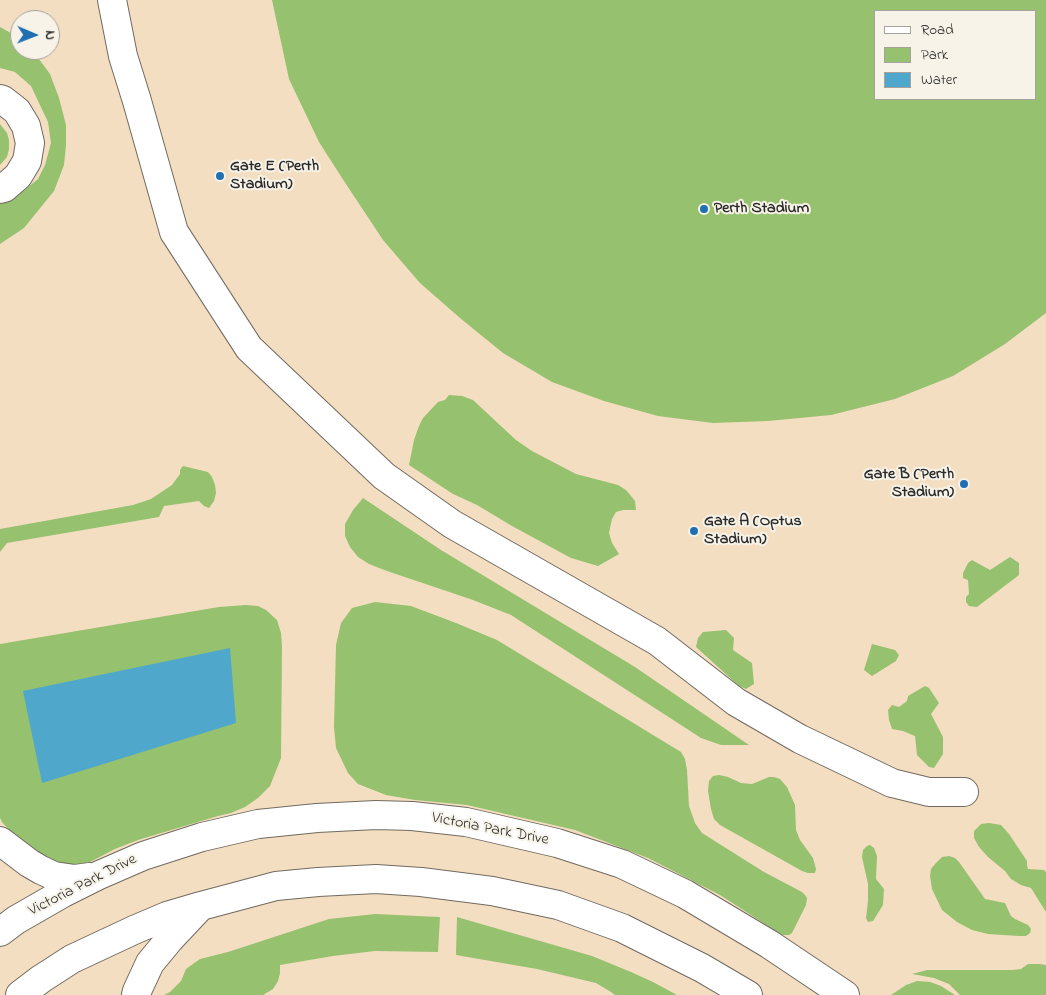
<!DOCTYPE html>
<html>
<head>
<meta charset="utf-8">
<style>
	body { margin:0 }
	#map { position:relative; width:1046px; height:995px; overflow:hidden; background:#f3dec2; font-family:"Indie Flower",sans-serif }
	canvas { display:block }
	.legend { position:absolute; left:874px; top:10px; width:162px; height:90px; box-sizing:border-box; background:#f7f3e8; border:1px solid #a5a39c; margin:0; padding:6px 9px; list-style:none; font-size:15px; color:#2b2b2b }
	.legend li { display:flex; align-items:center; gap:10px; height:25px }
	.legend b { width:25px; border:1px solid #a5a39c }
	.north { position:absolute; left:10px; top:10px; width:50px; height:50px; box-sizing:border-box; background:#f7f3e8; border:1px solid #a5a39c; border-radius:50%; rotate:91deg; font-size:14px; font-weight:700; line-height:20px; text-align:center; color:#2b2b2b }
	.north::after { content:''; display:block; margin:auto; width:18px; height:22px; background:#1f6fb2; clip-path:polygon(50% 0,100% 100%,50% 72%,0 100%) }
</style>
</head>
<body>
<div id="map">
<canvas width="1046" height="995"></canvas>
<ul class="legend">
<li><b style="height:6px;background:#fff"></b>Road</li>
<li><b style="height:14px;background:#96c16e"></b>Park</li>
<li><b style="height:14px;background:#4fa7cc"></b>Water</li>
</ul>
<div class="north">N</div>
</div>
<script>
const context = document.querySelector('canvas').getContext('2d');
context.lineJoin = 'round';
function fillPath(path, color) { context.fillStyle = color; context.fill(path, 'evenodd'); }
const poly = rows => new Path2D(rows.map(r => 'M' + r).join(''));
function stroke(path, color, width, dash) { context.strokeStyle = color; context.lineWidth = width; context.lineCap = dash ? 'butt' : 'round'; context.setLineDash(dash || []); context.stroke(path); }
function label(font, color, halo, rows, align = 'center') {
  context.font = font + ' "Indie Flower",sans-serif'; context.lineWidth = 4; context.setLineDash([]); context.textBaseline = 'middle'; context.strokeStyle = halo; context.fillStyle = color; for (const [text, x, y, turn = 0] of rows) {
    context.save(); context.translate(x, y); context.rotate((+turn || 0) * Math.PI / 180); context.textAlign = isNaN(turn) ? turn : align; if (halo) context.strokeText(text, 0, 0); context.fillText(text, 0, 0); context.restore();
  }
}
const green = poly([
	[272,0,1046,0,1046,313,1005,344,953,376,895,399,831,415,768,421,713,423,658,416,604,401,552,382,503,353,460,318,420,283,383,240,342,178,319,142,289,79],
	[875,11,1035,11,1035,99,875,99],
	[0,27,9,32,20,41,20,50,32,50,33,51,50,74,59,98,66,125,66,145,64,165,54,191,24,228,0,244,0,200,21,193,38,179,45,165,51,143,48,122,31,86,15,72,0,68],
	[0,124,7,133,9,140,9,149,7,157,0,165],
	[449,395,462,396,473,400,516,440,532,451,576,474,618,485,626,490,635,501,636,510,623,510,616,512,612,519,609,533,612,543,619,554,598,566,571,558,512,526,477,505,453,494,409,465,414,440,419,426,423,418,438,402,445,400],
	[183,466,208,472,212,477,215,485,216,493,214,501,209,508,204,506,199,501,164,506,159,517,7,543,0,552,0,529,133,505,151,499,172,485,180,474,180,470],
	[363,498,441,550,635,667,749,745,721,745,701,738,511,615,473,600,387,571,369,564,358,557,350,547,345,536,345,524,353,510],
	[1010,557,1019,563,1019,575,977,607,969,606,966,602,966,597,969,594,968,580,963,578,963,573,968,563,972,560,990,570],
	[375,602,411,606,456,623,497,640,681,752,685,759,687,770,689,806,695,823,702,833,764,872,802,892,805,895,807,898,806,905,792,933,789,935,782,935,720,895,648,858,575,830,467,805,415,800,386,795,358,784,348,773,336,748,334,727,336,645,341,623,352,608],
	[246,605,258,606,266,610,277,620,281,633,282,647,281,758,270,786,258,798,245,807,231,813,218,816,138,840,115,849,90,862,77,865,61,864,31,848,10,831,2,822,0,818,0,644,219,607],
	[726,630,734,638,733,650,752,663,754,684,746,689,739,686,696,647,698,638,703,632],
	[872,644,895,650,899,655,896,661,872,676,864,670],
	[925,686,929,688,939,703,931,714,943,737,943,754,934,768,929,767,917,755,915,736,903,731,892,729,889,720,888,710,892,705,899,707,907,701,908,696],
	[719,775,728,777,741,783,752,784,769,777,774,777,780,779,787,787,795,805,796,830,800,840,813,858,816,869,815,873,808,873,802,871,720,825,714,819,711,809,708,791,709,781,713,776],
	[989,823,1001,825,1009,834,1027,861,1027,865,1028,869,1044,870,1046,872,1046,912,1031,888,1021,885,1011,879,1005,871,988,857,979,847,974,838,974,831,981,824],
	[870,845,874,848,877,856,876,879,884,889,883,905,873,921,868,922,866,918,868,901,868,884,862,857,863,850,867,846],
	[949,856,955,858,959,862,985,899,1005,903,1011,916,1015,919,1028,925,1031,929,1030,933,1026,936,1019,936,988,934,972,930,957,922,942,910,932,889,930,876,931,869,936,863,942,857],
	[375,914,440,917,438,952,375,951,333,956,280,965,280,973,278,981,273,989,263,995,164,995,170,992,181,981,186,969,200,959,228,952,329,919],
	[457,917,592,956,631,972,653,982,677,995,615,995,611,992,596,983,537,969,456,955],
	[1028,964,1039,964,1046,965,1046,995,960,995,949,984,934,978,912,974,927,970,1013,970,1021,969],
	[917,981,930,982,941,986,955,995,891,995,906,985]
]);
const water = poly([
	[230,648,236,723,42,783,23,691]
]);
const minor = poly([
	[112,0,123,56,137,101,174,232,249,348,384,476,452,524,657,641,736,702,800,739,892,783,929,792,964,792],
	[0,99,3,100,17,111,26,126,30,143,27,161,18,176,4,188,0,189],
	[0,841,29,863,41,870,54,876,75,879,90,877],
	[0,932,16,920,63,893,97,876,143,856,202,837,258,824,317,818,376,815,412,816,466,822,557,843,622,864,685,894,769,944,845,995],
	[20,995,41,979,72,959,134,930,167,916,201,906,276,886,318,882,376,879,421,882,492,891,558,905,622,928,702,968,748,995],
	[136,995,137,991,150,963,169,940,200,907]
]);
const markers = [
	[220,176,5,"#1f6fb2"],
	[704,209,5,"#1f6fb2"],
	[964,484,5,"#1f6fb2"],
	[694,531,5,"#1f6fb2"]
];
const poiNames = [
	["Gate E (Perth",230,167],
	["Stadium)",230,185],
	["Perth Stadium",714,209],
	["Gate B (Perth",954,475,"right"],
	["Stadium)",954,493,"right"],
	["Gate A (Optus",704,522],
	["Stadium)",704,540]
];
const streetNames = [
	["Victoria Park Drive",490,830,11],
	["Victoria Park Drive",83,886,-27]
];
fillPath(green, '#96c16e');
fillPath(water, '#4fa7cc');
stroke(minor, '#716a60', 30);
stroke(minor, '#fff', 28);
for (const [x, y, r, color] of markers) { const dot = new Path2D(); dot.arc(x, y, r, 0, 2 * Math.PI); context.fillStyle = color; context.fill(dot); stroke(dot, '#f7f3e8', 2); }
label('bold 16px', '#2b2b2b', '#f7f3e8', poiNames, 'left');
label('16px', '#2b2b2b', '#f7f3e8', streetNames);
</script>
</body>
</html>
